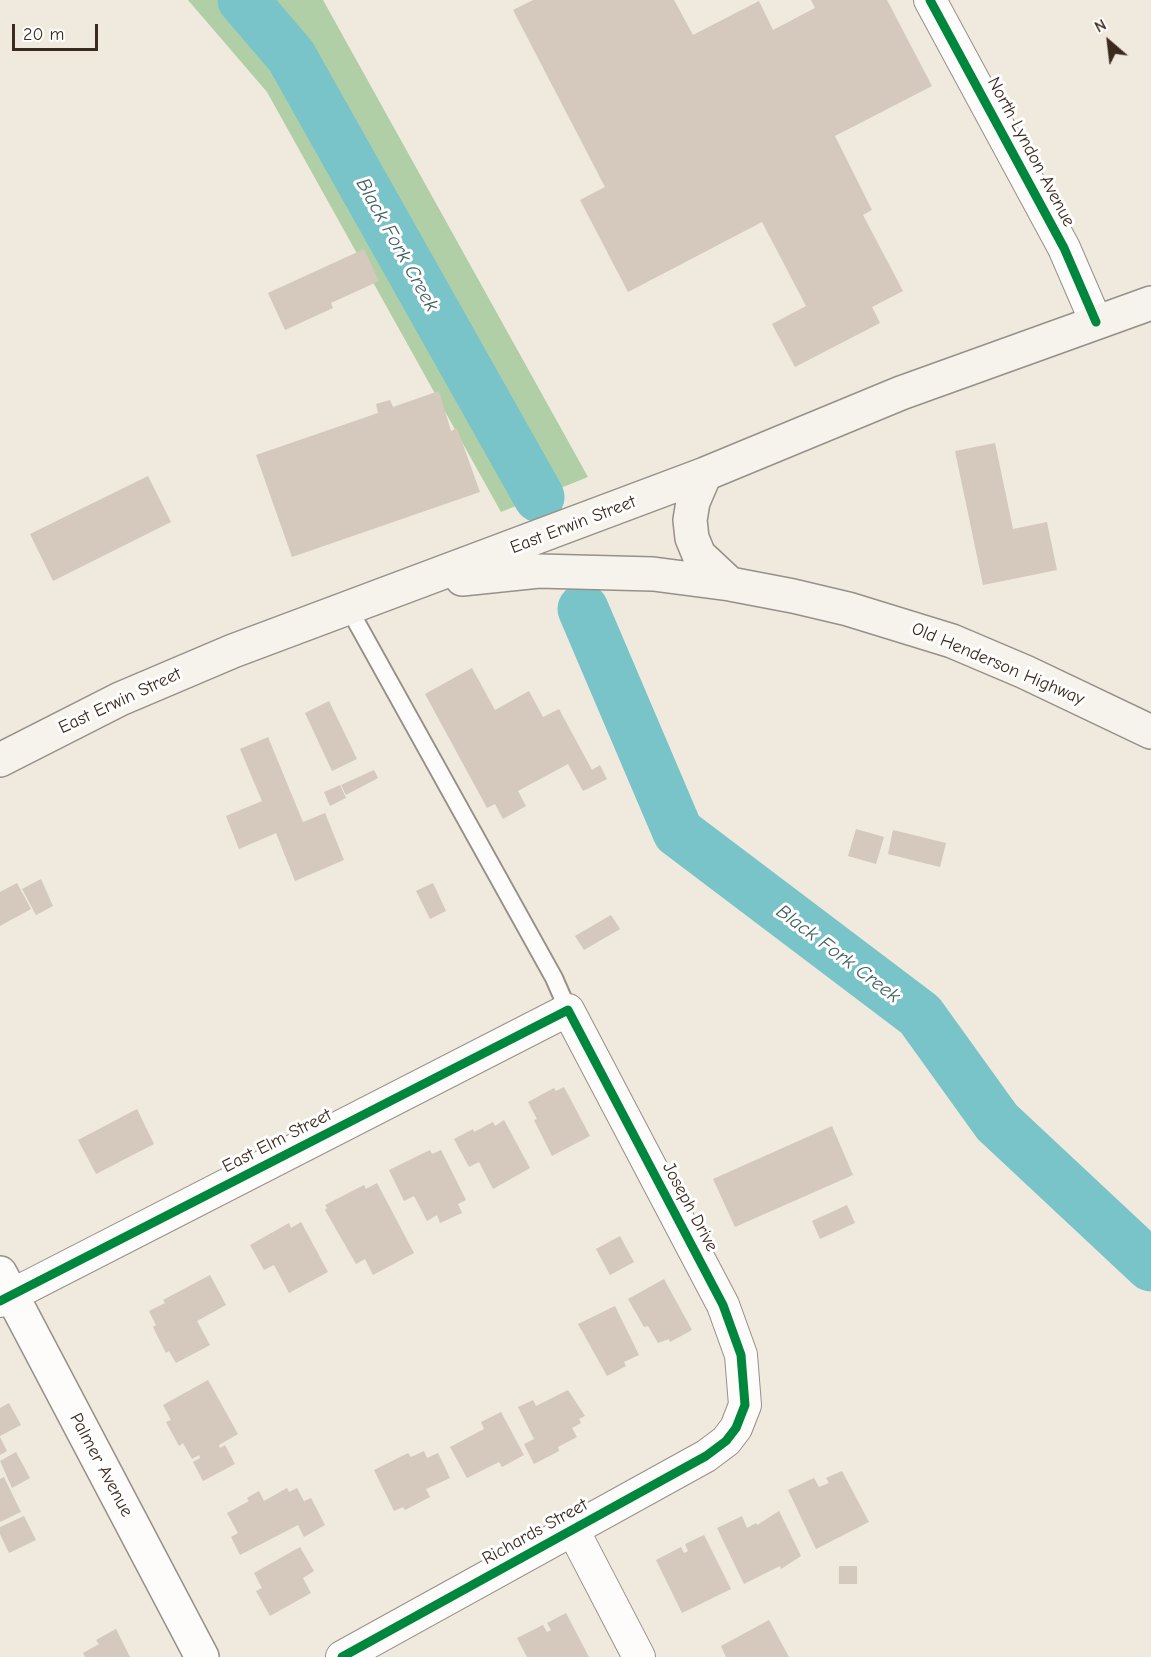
<!DOCTYPE html>
<html>
<head>
<meta charset="utf-8">
<style>
	body { margin:0 }
	#map { position:relative; width:1151px; height:1657px; overflow:hidden; background:#efe9de; font-family:"Comic Neue",sans-serif }
	canvas { display:block }
	.north { position:absolute; left:1079px; top:12px; width:60px; height:60px; -webkit-text-stroke:4px #fff; paint-order:stroke; rotate:332deg; font-size:16px; font-weight:700; line-height:24px; text-align:center; color:#3b2a1e }
	.north::after { content:''; display:block; margin:auto; width:21px; height:27px; background:#3b2a1e; clip-path:polygon(50% 0,100% 100%,50% 72%,0 100%) }
	.scale { position:absolute; left:12px; top:24px; width:86px; height:27px; box-sizing:border-box; border:3px solid #3b2a1e; border-top:0; padding-left:8px; font-size:18px; line-height:21px; white-space:nowrap; color:#3b2a1e; -webkit-text-stroke:4px #fff; paint-order:stroke }
</style>
</head>
<body>
<div id="map">
<canvas width="1151" height="1657"></canvas>
<div class="north">N</div>
<div class="scale">20 m</div>
</div>
<script>
const context = document.querySelector('canvas').getContext('2d');
context.lineJoin = 'round';
function fillPath(path, color) { context.fillStyle = color; context.fill(path, 'evenodd'); }
const poly = rows => new Path2D(rows.map(r => 'M' + r).join(''));
function stroke(path, color, width, dash) { context.strokeStyle = color; context.lineWidth = width; context.lineCap = dash ? 'butt' : 'round'; context.setLineDash(dash || []); context.stroke(path); }
function label(font, color, halo, rows, align = 'center') {
  context.font = font + ' "Comic Neue",sans-serif'; context.lineWidth = 6; context.setLineDash([]); context.textBaseline = 'middle'; context.strokeStyle = halo; context.fillStyle = color; for (const [text, x, y, turn = 0] of rows) {
    context.save(); context.translate(x, y); context.rotate((+turn || 0) * Math.PI / 180); context.textAlign = isNaN(turn) ? turn : align; if (halo) context.strokeText(text, 0, 0); context.fillText(text, 0, 0); context.restore();
  }
}
const forest = poly([
	[188,0,323,0,588,477,501,512,267,92]
]);
const river = poly([
	[243,0,291,56,539,497],
	[583,609,678,832,920,1015,997,1122,1151,1266]
]);
const building = poly([
	[533,0,674,0,693,35,759,1,773,30,815,8,811,0,887,0,932,86,835,136,872,210,863,215,903,291,872,307,880,323,795,367,772,324,806,306,762,222,628,292,580,200,605,187,513,10],
	[364,249,379,281,331,303,333,308,285,330,268,293],
	[439,391,451,431,457,428,480,492,292,557,256,455,378,413,376,404,390,400,393,407],
	[995,443,1013,529,1047,522,1057,570,983,585,955,451],
	[148,476,171,522,53,581,30,534],
	[472,668,495,710,529,691,543,717,559,709,592,770,600,765,607,779,583,791,568,764,518,791,526,806,503,819,495,804,487,808,425,694],
	[329,701,357,759,332,771,305,713],
	[268,737,303,822,325,813,344,860,295,881,276,833,239,849,226,816,262,801,240,749],
	[374,770,378,778,346,795,341,785],
	[340,785,346,798,330,806,324,792],
	[856,829,884,837,876,864,848,856],
	[893,830,946,843,940,867,888,854],
	[41,879,53,906,36,915,22,889],
	[17,883,31,909,0,926,0,892],
	[433,883,446,911,430,919,416,891],
	[611,915,620,929,584,950,575,936],
	[564,1087,590,1136,552,1156,534,1120,537,1119,528,1102,554,1088,556,1091],
	[137,1109,154,1144,96,1174,78,1140],
	[504,1120,530,1168,493,1189,479,1162,469,1167,454,1139,473,1129,474,1132,493,1122,495,1126],
	[832,1126,853,1175,735,1227,713,1179],
	[430,1150,432,1154,441,1150,466,1200,458,1204,462,1213,440,1223,437,1215,427,1221,414,1196,404,1201,389,1170],
	[377,1183,414,1253,373,1275,365,1259,356,1264,325,1210,327,1208,325,1205,364,1185,366,1189],
	[847,1205,855,1223,820,1239,812,1221],
	[301,1222,328,1272,289,1293,274,1265,264,1270,250,1245,289,1223,291,1228],
	[620,1236,634,1262,610,1275,596,1249],
	[210,1275,226,1305,197,1321,210,1345,176,1363,169,1351,166,1353,153,1327,156,1325,149,1311,165,1303,163,1300],
	[664,1279,692,1330,670,1342,669,1339,658,1343,648,1326,644,1327,628,1299],
	[615,1306,639,1355,624,1362,626,1366,607,1376,578,1324],
	[208,1380,238,1434,219,1445,220,1448,225,1445,235,1464,203,1481,193,1462,200,1458,199,1455,192,1459,183,1443,179,1446,166,1422,171,1420,163,1405],
	[568,1390,585,1416,579,1419,581,1423,572,1428,577,1437,558,1447,559,1451,534,1464,524,1444,534,1439,518,1407,533,1400,536,1406],
	[9,1403,21,1425,0,1436,0,1408],
	[501,1412,524,1455,502,1467,499,1462,467,1478,450,1447,484,1429,481,1422],
	[0,1437,7,1451,0,1455],
	[424,1451,427,1458,438,1453,450,1478,426,1489,430,1497,405,1510,403,1507,394,1511,374,1470,408,1453,411,1457],
	[16,1452,30,1478,12,1488,0,1461],
	[842,1471,869,1522,816,1549,788,1490,814,1478,819,1487,829,1483,826,1478],
	[4,1477,21,1512,0,1522,0,1479],
	[287,1488,289,1492,297,1488,304,1501,311,1498,325,1525,304,1537,298,1525,240,1555,231,1537,238,1533,227,1513,249,1501,247,1498,259,1491,264,1501],
	[779,1511,801,1556,781,1569,780,1566,744,1584,717,1528,742,1516,747,1528,756,1523,757,1525],
	[24,1516,36,1540,9,1553,0,1534,0,1527],
	[704,1535,731,1589,682,1613,656,1560,681,1547,684,1553,688,1551,685,1544],
	[300,1547,314,1571,303,1578,311,1593,270,1616,256,1591,262,1588,254,1573],
	[839,1566,857,1566,857,1584,839,1584],
	[566,1613,589,1657,527,1657,517,1638,543,1625,547,1632,551,1630,547,1623],
	[769,1620,789,1657,726,1657,721,1646],
	[116,1629,130,1657,85,1657,83,1653,99,1644,96,1640]
]);
const service = poly([
	[348,607,554,978,568,1010]
]);
const minor = poly([
	[930,0,1064,248,1096,322],
	[0,1301,568,1010,723,1305,741,1355,745,1405,736,1428,726,1441,706,1456,342,1657],
	[573,1530,639,1657]
]);
const tertiary = poly([
	[0,1273,202,1657]
]);
const secondary = poly([
	[705,474,693,502,690,520,692,538,699,555,730,584],
	[462,579,539,571,653,574,730,584,793,596,848,609,952,641,1025,672,1151,732],
	[0,760,120,699,233,651,705,474,901,393,1151,303]
]);
const cycleway = poly([
	[930,0,1064,248,1096,322],
	[0,1301,568,1010,723,1305,741,1355,745,1405,736,1428,726,1441,706,1456,342,1657]
]);
const streetNames = [
	["North Lyndon Avenue",1031,152,62],
	["East Erwin Street",573,525,-21],
	["Old Henderson Highway",998,664,23],
	["East Erwin Street",120,701,-25],
	["East Elm Street",277,1141,-27],
	["Joseph Drive",690,1207,62],
	["Palmer Avenue",101,1465,62],
	["Richards Street",535,1532,-29]
];
const waterNames = [
	["Black Fork Creek",397,245,61],
	["Black Fork Creek",838,954,37]
];
fillPath(forest, '#b0cfa7');
stroke(river, '#79c4c8', 51);
fillPath(building, '#d5c8bc');
stroke(service, '#969089', 20);
stroke(minor, '#969089', 34);
stroke(tertiary, '#969089', 36);
stroke(secondary, '#969089', 36);
stroke(service, '#fdfcfa', 16);
stroke(minor, '#fdfcfa', 32);
stroke(tertiary, '#fdfcfa', 33);
stroke(secondary, '#f6f2ec', 33);
stroke(cycleway, '#00873e', 9);
label('18px', '#3b2a1e', '#fff', streetNames);
label('italic 20px', '#3f615e', '#fff', waterNames);
</script>
</body>
</html>
